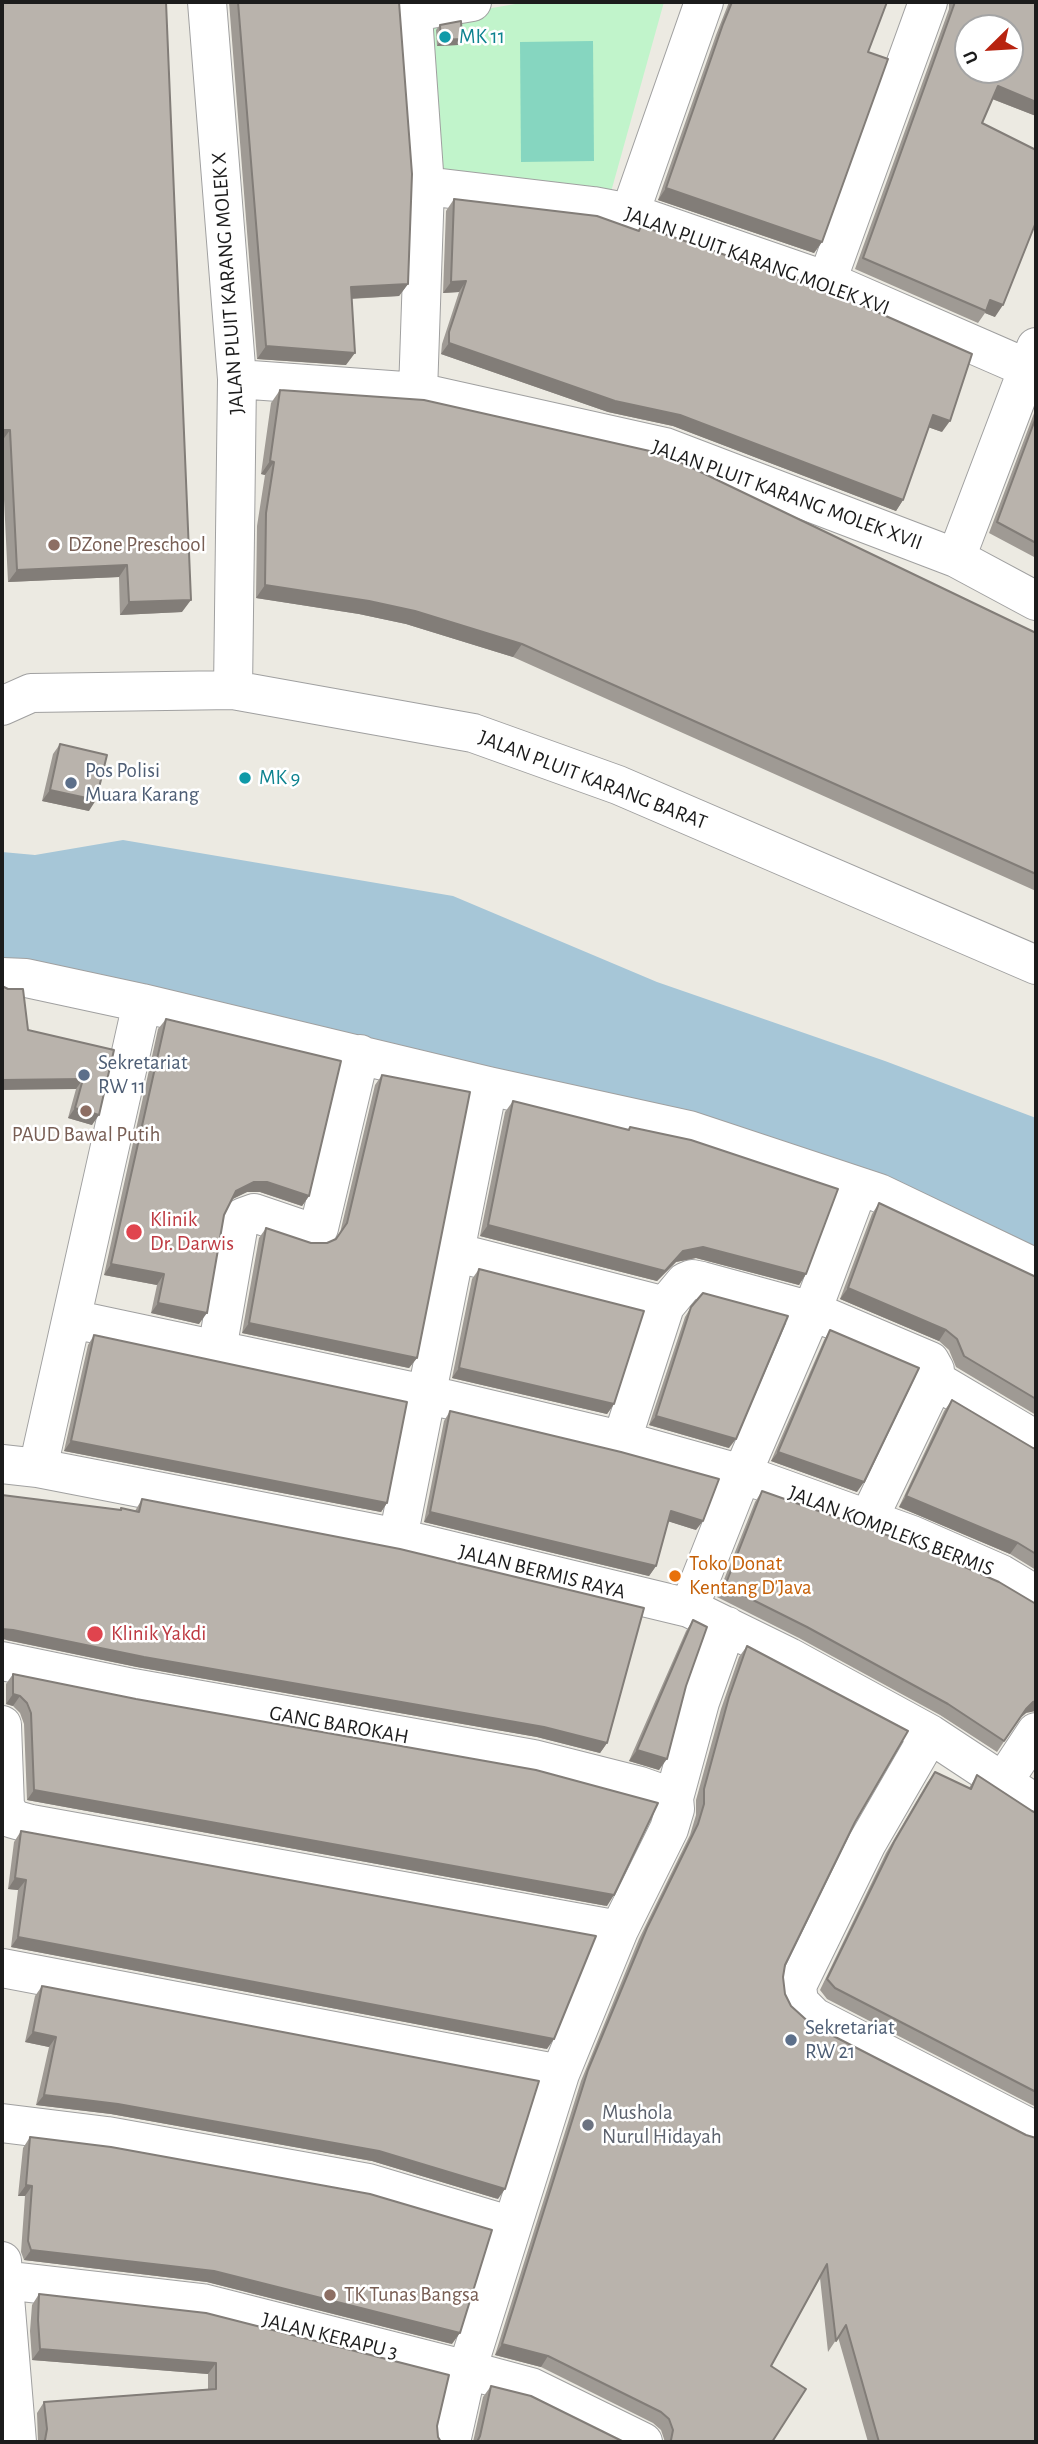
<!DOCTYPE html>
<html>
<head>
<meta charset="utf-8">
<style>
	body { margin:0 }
	#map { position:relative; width:1038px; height:2444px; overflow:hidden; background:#eceae2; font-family:"Alegreya Sans",sans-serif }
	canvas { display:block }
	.frame { position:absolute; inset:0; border:4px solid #1c1c1c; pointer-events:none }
	.north { position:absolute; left:954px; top:14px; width:70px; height:70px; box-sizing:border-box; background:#fff; border:2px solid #a4a4a4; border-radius:50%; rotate:246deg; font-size:19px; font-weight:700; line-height:28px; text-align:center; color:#1c1c1c }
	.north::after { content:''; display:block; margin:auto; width:24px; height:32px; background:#b82310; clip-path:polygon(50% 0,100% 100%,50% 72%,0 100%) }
</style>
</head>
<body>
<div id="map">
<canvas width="1038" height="2444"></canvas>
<div class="frame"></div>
<div class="north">U</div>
</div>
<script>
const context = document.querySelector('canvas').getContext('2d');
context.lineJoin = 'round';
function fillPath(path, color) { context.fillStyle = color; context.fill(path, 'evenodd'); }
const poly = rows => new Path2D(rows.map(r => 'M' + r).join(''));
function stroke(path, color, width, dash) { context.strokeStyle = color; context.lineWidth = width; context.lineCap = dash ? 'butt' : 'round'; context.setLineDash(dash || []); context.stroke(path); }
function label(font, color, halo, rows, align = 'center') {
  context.font = font + ' "Alegreya Sans",sans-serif'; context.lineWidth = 5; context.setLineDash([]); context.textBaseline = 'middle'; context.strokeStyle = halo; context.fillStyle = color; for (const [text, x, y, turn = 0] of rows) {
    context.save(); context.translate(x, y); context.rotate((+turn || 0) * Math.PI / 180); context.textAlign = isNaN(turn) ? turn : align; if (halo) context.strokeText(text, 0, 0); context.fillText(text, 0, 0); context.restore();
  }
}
const park = poly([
	[527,2,664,2,609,199,432,178,416,21]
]);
const pitch = poly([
	[593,41,594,161,521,162,520,42]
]);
const water = poly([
	[123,840,453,896,657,982,885,1061,1036,1118,1036,1249,2,958,2,852,35,855]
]);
const minor = poly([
	[207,2,237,379,233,690],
	[412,2,425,186,418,392],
	[413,12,472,2],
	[425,186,593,206,630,213,827,281,1036,372],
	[630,213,704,2],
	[827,281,928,2],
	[237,379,418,392,665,447,956,558,1036,601],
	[956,558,1036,347],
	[2,706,31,693,233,690,473,733,618,785,1036,965],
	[2,977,26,978,142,1003,488,1086,689,1130,879,1193,1036,1268],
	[454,1252,665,1306],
	[72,1319,425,1394,620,1440,625,1430,665,1306,685,1282,692,1279,702,1281,812,1311,930,1361,935,1370,935,1380,868,1520],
	[217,1350,238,1229,243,1217,254,1213,310,1232,317,1231,319,1228,360,1054],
	[935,1380,1036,1440],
	[620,1440,742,1474,912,1535,1001,1574,1036,1595],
	[2,1464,38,1468,398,1538,689,1608,789,1657,930,1734,1036,1804],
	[38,1468,142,1003],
	[398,1538,488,1086],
	[689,1608,742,1474,812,1311,858,1188],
	[2,1661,133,1688,533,1759,640,1786,674,1798],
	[2,1725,5,1807,13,1819,31,1824,619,1930],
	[930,1734,867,1843,797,1986,799,2002,814,2017,1028,2127],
	[1003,1782,1036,1732],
	[2,1968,560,2074],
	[2,2123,107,2136,368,2183,512,2226],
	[2,2261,17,2442],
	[3,2280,202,2303,467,2370,531,2387,643,2442],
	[451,2442,467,2370,560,2074,619,1930,669,1829,675,1809,674,1798,700,1702,727,1626]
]);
const wall = poly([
	[2,2,182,612,120,615,119,577,8,582,2,458],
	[229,2,399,2,408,284,399,296,351,299,346,365,257,359],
	[729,2,887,2,868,52,822,242,814,253,658,200,716,35],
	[949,2,1036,2,1036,116,992,99,982,123,995,317,985,313,978,323,855,269,949,9],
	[440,25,462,39,458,45,437,46,436,30],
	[454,199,638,230,641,226,942,432,928,427,903,500,896,511,673,426,608,412,441,354,442,344,459,292,443,293,446,211],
	[280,390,1036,633,1036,891,513,657,406,624,359,614,256,598,257,526,265,475,261,474,271,403],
	[1036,408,1036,558,989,533],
	[60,744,89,811,42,801,53,754],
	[166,1019,309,1196,302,1206,260,1192,247,1192,231,1200,224,1215,199,1324,151,1313,157,1285,104,1275,158,1029],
	[28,1030,114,1050,92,1125,68,1118,76,1089],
	[382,1075,417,1358,409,1368,242,1333,259,1238,266,1228,311,1243,327,1243,336,1239,340,1233,375,1085],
	[513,1101,628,1130,630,1127,806,1274,799,1285,696,1258,676,1262,657,1281,480,1236,505,1112],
	[879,1203,1036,1277,1036,1415,956,1367,949,1350,939,1341,840,1299,872,1214],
	[479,1269,614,1404,607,1414,452,1378,472,1279],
	[691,1307,729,1448,649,1425,685,1317],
	[830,1330,857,1492,771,1461,824,1340],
	[94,1335,387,1503,381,1512,64,1451,88,1345],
	[952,1400,1033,1448,1036,1449,1036,1570,1010,1554,899,1507,944,1411],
	[450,1411,696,1530,668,1521,656,1566,649,1576,424,1522,444,1421],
	[762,1491,1033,1603,1026,1713,1019,1719,997,1752,940,1715,799,1638,717,1597,755,1502],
	[142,1499,607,1743,600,1753,537,1737,137,1667,6,1640,121,1508,135,1511],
	[693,1620,686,1686,659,1770,629,1761,686,1631],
	[747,1646,855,1822,785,1965,783,1977,785,1994,791,2006,1036,2442,868,2442,838,2337,828,2352,820,2278,771,2366,772,2442,665,2442,661,2430,653,2423,541,2367,495,2355,581,2081,639,1939,690,1835,696,1815,696,1800,721,1709,739,1657],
	[13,1674,607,1906,27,1800,24,1724,20,1713,13,1706,6,1704,6,1684],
	[935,1772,969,1788,977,1775,1032,1811,1036,1813,1036,2107,827,1999,820,1990,886,1853,927,1783],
	[21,1831,547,2049,11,1947,18,1890,8,1889,14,1842],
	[42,1986,498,2199,372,2161,111,2114,36,2105,49,2047,25,2042,35,1996],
	[30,2137,452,2344,207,2282,24,2260,21,2252,25,2196,18,2196,23,2148],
	[39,2294,437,2426,438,2437,441,2442,38,2442,37,2413,44,2402,208,2389,208,2374,32,2360,30,2331,32,2305],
	[491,2386,624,2442,473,2442,483,2397]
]);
const shadedWall = poly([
	[462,39,458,45,437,46,441,40],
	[998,86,1036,102,1036,116,990,98],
	[666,188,822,242,814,253,658,200],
	[466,281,459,292,443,293,451,282],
	[408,284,399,296,342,299,351,287],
	[990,300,1003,305,995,317,985,313],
	[449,343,680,415,903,500,896,511,673,426,608,412,441,354],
	[266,346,355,353,346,365,257,359],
	[933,415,950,421,942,432,925,426],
	[2,430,10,430,2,441],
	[270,461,274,462,265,475,261,474],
	[127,565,119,577,8,582,17,570],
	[265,585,369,601,415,611,522,644,513,657,406,624,359,614,256,598],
	[191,600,182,612,120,615,129,602],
	[50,790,96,800,89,811,42,801],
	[83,1079,76,1089,2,1090,2,1080],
	[75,1108,99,1115,92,1125,68,1118],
	[254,1182,267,1182,309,1196,302,1206,260,1192,247,1192,228,1201,236,1191],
	[488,1225,683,1251,703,1247,806,1274,799,1285,696,1258,676,1262,657,1281,480,1236],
	[111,1264,164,1274,157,1285,104,1275],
	[848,1288,946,1330,939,1341,840,1299],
	[158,1303,207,1313,199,1324,151,1313],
	[249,1323,417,1358,409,1368,242,1333],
	[459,1368,614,1404,607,1414,452,1378],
	[656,1416,736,1439,729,1448,649,1425],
	[71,1441,387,1503,381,1512,64,1451],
	[778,1452,864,1482,857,1492,771,1461],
	[906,1496,1018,1543,1010,1554,899,1507],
	[671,1511,703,1521,696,1530,664,1520],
	[430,1512,656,1566,649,1576,424,1522],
	[2,1629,13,1630,544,1727,607,1743,600,1753,537,1737,137,1667,2,1639],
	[13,1694,20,1696,13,1706,6,1704],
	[1036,1701,1036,1711,1026,1713,1018,1720,1026,1709,1033,1702],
	[637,1750,667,1759,659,1770,629,1761],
	[34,1790,614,1895,607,1906,27,1800],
	[15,1878,26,1880,18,1890,8,1889],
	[18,1937,554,2039,547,2049,11,1947],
	[33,2032,56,2037,49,2047,25,2042],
	[44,2095,118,2104,379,2151,505,2189,498,2199,372,2161,111,2114,36,2105],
	[26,2185,32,2186,25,2196,18,2196],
	[31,2250,214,2271,460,2333,452,2344,207,2282,24,2260],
	[502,2344,548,2356,541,2367,495,2355],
	[40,2349,216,2363,208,2374,32,2360]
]);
const building = poly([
	[2,2,166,2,191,600,129,602,127,565,17,570,10,430,2,430,2,296,3,296,2,259,2,2],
	[238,2,399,2,412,174,408,284,351,287,355,353,266,346,238,2],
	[732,2,887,2,868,52,888,59,822,242,666,188,723,24,732,2],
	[955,2,1036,2,1036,102,998,86,982,123,1036,150,1036,222,1003,305,990,300,986,311,863,258,955,2],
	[968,28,1010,28,1010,70,968,70,968,28],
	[461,21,462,39,441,40,440,25,461,21],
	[454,199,597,216,639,231,641,226,827,290,972,354,950,421,933,415,903,500,680,415,615,401,449,343,449,332,466,281,451,282,454,199],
	[280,390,424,400,663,454,1036,633,1036,874,522,644,415,611,369,601,265,585,266,513,274,462,270,461,280,390],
	[1036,417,1036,543,997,522,1036,417],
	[60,744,107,755,96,800,50,790,60,744],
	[2,986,8,989,23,989,28,1030,114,1050,99,1115,75,1108,83,1079,2,1080,2,986],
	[166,1019,341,1061,309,1196,267,1182,254,1182,236,1191,224,1215,207,1313,158,1303,164,1274,111,1264,166,1019],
	[382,1075,470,1092,417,1358,249,1323,266,1228,311,1243,327,1243,336,1239,347,1223,382,1075],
	[513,1101,629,1130,630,1127,691,1140,838,1189,806,1274,703,1247,683,1251,665,1271,488,1225,513,1101],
	[879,1203,1036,1277,1036,1399,964,1356,957,1339,946,1330,848,1288,879,1203],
	[479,1269,644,1311,614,1404,459,1368,479,1269],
	[703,1293,788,1316,736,1439,656,1416,691,1307,703,1293],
	[830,1330,919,1368,864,1482,778,1452,830,1330],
	[94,1335,407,1402,387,1503,71,1441,94,1335],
	[952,1400,1033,1448,1036,1449,1036,1554,1018,1543,906,1496,952,1400],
	[450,1411,621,1452,719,1479,703,1521,671,1511,656,1566,430,1512,450,1411],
	[762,1491,912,1544,999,1582,1036,1604,1036,1701,1033,1702,1026,1709,1004,1741,948,1704,807,1627,725,1586,762,1491],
	[2,1495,121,1510,121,1508,139,1512,142,1499,400,1549,644,1608,607,1743,544,1727,144,1657,13,1630,2,1629,2,1495],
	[693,1620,707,1627,686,1686,667,1759,637,1750,693,1620],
	[747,1646,908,1731,855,1822,785,1965,783,1977,785,1994,791,2006,812,2025,1026,2135,1036,2138,1036,2442,879,2442,846,2325,836,2341,827,2264,771,2366,806,2389,772,2442,669,2442,671,2440,673,2430,669,2419,661,2412,548,2356,502,2344,588,2070,647,1928,698,1824,704,1804,704,1789,729,1697,747,1646],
	[13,1674,136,1699,536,1770,658,1803,614,1895,34,1790,31,1713,27,1703,20,1696,13,1694,13,1674],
	[935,1772,971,1789,977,1775,1032,1811,1036,1813,1036,2092,835,1988,827,1979,894,1842,935,1772],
	[21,1831,596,1936,554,2039,18,1937,26,1880,15,1878,21,1831],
	[42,1986,539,2081,505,2189,379,2151,118,2104,44,2095,56,2037,33,2032,42,1986],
	[30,2137,111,2147,370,2194,492,2230,460,2333,214,2271,31,2250,28,2241,32,2186,26,2185,30,2137],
	[39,2294,206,2313,449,2375,437,2426,438,2437,441,2442,43,2442,45,2440,47,2429,44,2402,216,2389,216,2363,40,2349,38,2320,39,2294],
	[491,2386,531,2396,624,2442,477,2442,480,2436,491,2386]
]);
const markers = [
	[445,37,7,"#0f9aa8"],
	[54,545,7,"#8d6e63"],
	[245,778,7,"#0f9aa8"],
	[71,783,7,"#5c6f8a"],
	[84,1075,7,"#5c6f8a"],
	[86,1111,7,"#8d6e63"],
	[134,1232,9,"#e0444e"],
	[675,1576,7,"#e8710a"],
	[95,1634,9,"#e0444e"],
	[791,2040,7,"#5c6f8a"],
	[588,2125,7,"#6b7280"],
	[330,2295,7,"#8d6e63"]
];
const cultureNames = [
	["MK 11",459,37],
	["MK 9",259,778]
];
const streetNames = [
	["JALAN PLUIT KARANG MOLEK XVI",757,261,20],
	["JALAN PLUIT KARANG MOLEK X",228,283,-94],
	["JALAN PLUIT KARANG MOLEK XVII",787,495,20],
	["JALAN PLUIT KARANG BARAT",593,780,21],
	["JALAN KOMPLEKS BERMIS",891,1531,21],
	["JALAN BERMIS RAYA",542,1572,14],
	["GANG BAROKAH",339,1725,10],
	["JALAN KERAPU 3",330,2336,14]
];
const educationNames = [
	["DZone Preschool",68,545],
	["PAUD Bawal Putih",86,1135,"center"],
	["TK Tunas Bangsa",344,2295]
];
const serviceNames = [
	["Pos Polisi",85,771],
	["Muara Karang",85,795],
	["Sekretariat",98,1063],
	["RW 11",98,1087],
	["Sekretariat",805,2028],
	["RW 21",805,2052]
];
const healthNames = [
	["Klinik",150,1220],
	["Dr. Darwis",150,1244],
	["Klinik Yakdi",111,1634]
];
const foodNames = [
	["Toko Donat",689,1564],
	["Kentang D'Java",689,1588]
];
const worshipNames = [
	["Mushola",602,2113],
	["Nurul Hidayah",602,2137]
];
fillPath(park, '#c1f4cb');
fillPath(pitch, '#86d6c0');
fillPath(water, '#a6c6d7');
stroke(minor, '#a0a0a0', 40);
stroke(minor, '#fff', 38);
fillPath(wall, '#9f9a94');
fillPath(shadedWall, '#827d78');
fillPath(building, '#b9b3ac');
stroke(building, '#827d78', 2);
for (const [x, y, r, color] of markers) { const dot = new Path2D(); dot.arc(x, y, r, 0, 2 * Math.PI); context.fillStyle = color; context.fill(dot); stroke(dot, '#fff', 2.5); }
label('21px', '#0d838f', '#fff', cultureNames, 'left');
label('21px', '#1c1c1c', '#fff', streetNames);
label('21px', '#785e54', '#fff', educationNames, 'left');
label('21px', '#4e5e75', '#fff', serviceNames, 'left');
label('21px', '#be3a42', '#fff', healthNames, 'left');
label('21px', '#c56008', '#fff', foodNames, 'left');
label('21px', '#5b616d', '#fff', worshipNames, 'left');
</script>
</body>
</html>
